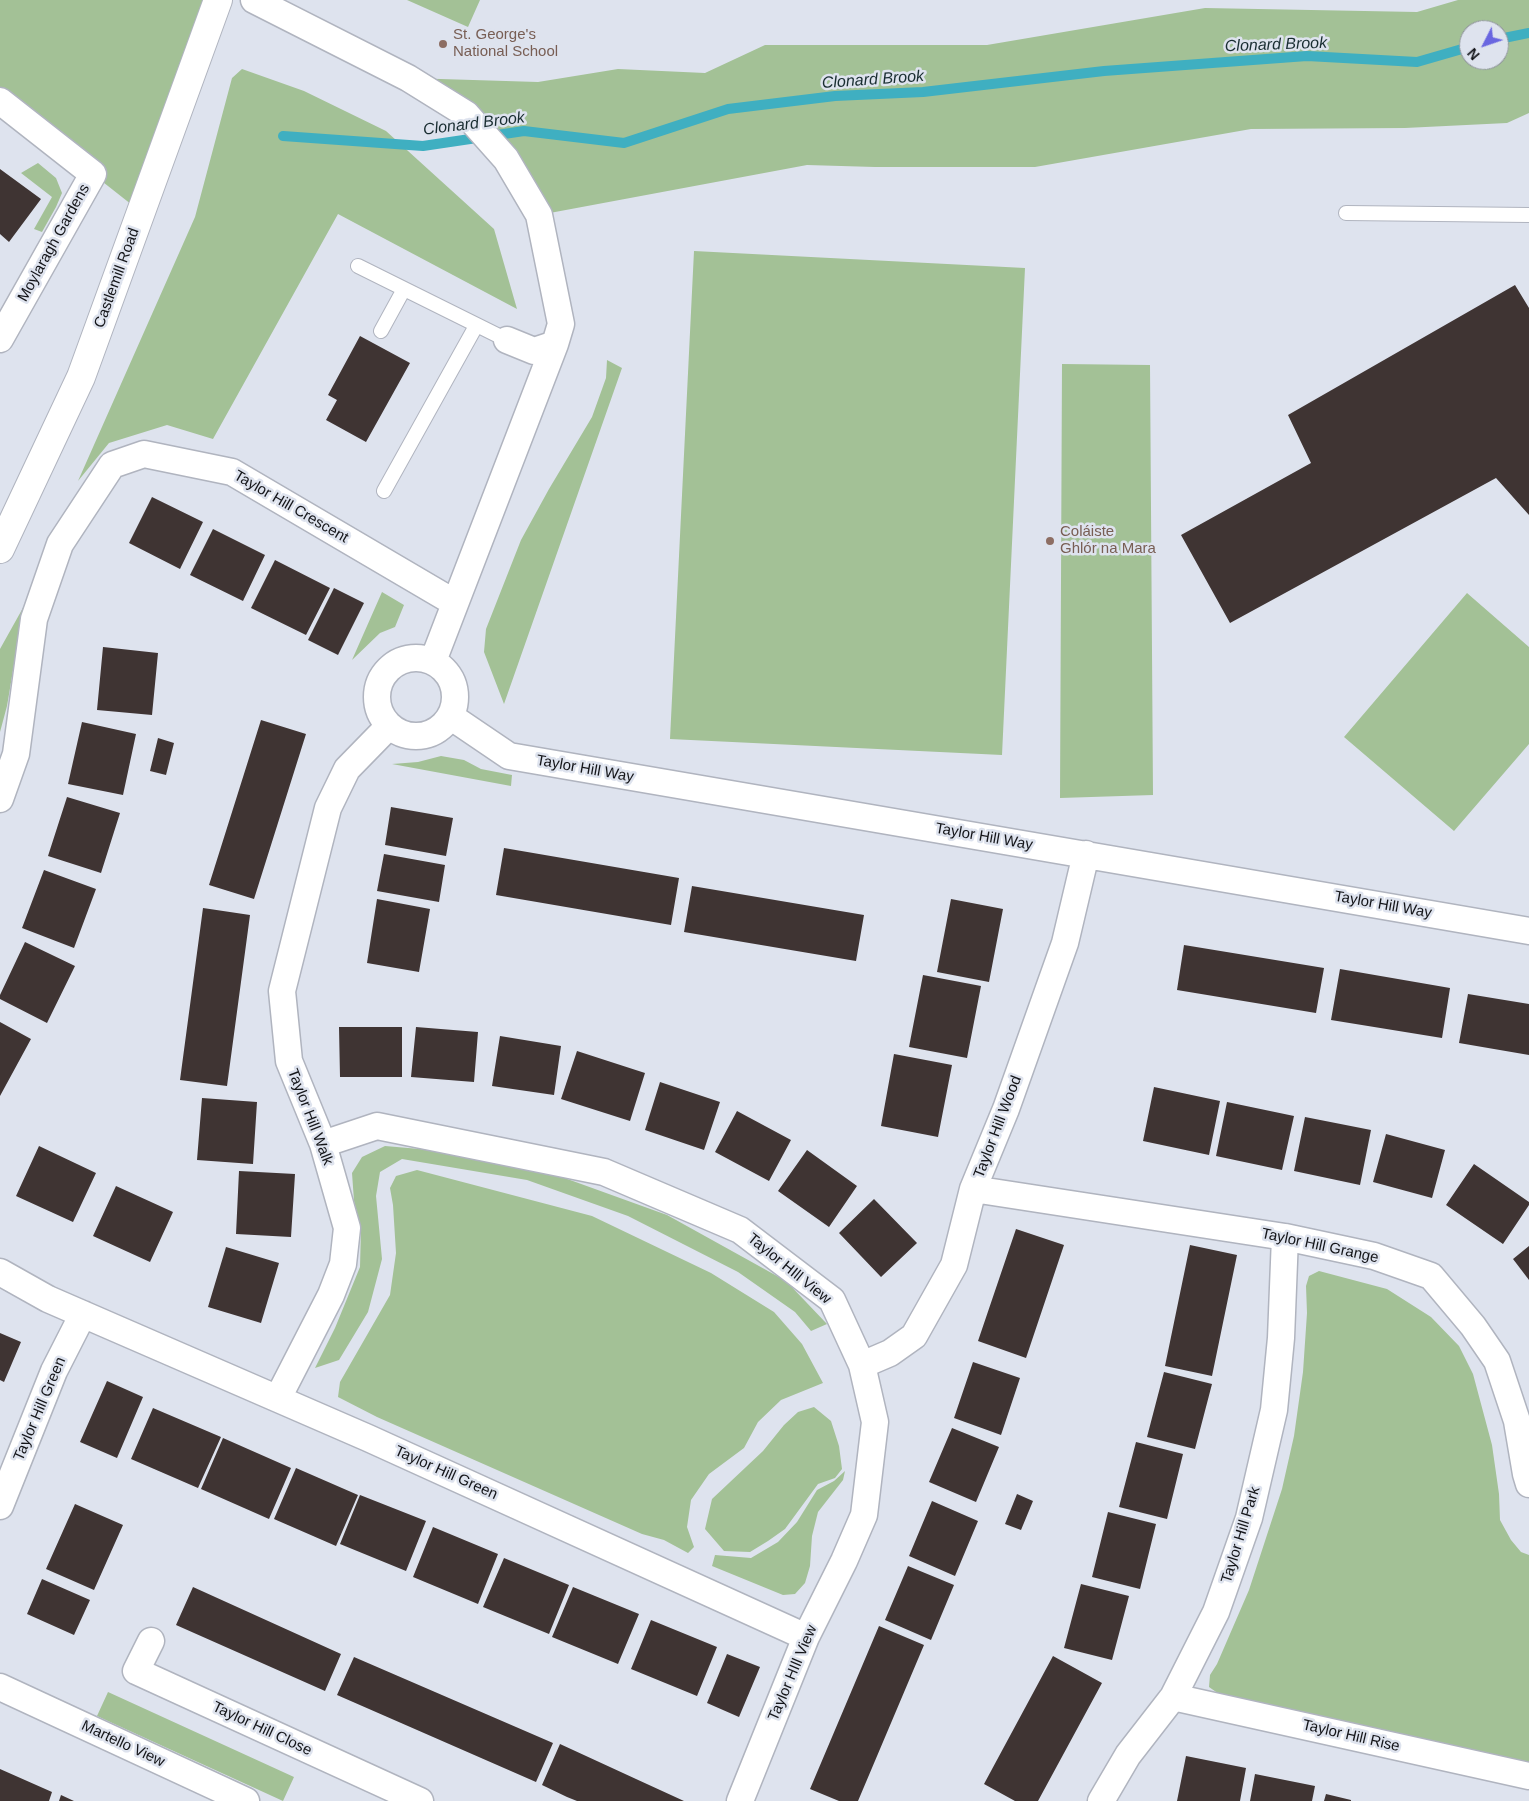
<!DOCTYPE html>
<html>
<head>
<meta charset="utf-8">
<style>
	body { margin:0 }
	#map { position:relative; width:1529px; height:1801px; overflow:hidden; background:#dee3ee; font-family:Helvetica,sans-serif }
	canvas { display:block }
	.north { position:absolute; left:1459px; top:20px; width:50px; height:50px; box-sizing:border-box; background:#dee3ee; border:1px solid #8d9199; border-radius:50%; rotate:229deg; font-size:14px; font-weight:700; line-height:20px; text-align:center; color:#141519 }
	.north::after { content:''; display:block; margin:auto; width:18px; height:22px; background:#6966e0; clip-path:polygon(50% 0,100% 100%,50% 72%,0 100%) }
</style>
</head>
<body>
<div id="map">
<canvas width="1529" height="1801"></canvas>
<div class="north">N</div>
</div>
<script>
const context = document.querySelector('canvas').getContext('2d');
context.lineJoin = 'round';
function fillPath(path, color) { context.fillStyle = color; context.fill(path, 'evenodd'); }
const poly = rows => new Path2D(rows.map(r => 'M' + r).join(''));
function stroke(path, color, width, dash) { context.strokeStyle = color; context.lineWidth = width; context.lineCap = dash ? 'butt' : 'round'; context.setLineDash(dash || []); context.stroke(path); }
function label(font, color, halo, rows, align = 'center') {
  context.font = font + ' Helvetica,sans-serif'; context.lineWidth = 5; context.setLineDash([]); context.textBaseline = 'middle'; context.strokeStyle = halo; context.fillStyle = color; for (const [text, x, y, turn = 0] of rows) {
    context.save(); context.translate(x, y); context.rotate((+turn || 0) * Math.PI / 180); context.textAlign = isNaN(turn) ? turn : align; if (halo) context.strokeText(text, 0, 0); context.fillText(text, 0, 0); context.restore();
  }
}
const green = poly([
	[0,0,218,0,141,212,0,101],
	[407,0,480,0,468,27],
	[1458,0,1529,0,1529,113,1507,123,1405,128,1251,129,1035,167,875,167,807,165,539,215,506,159,408,78,538,82,618,69,705,73,765,45,987,45,1205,8,1417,12],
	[1469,30,1499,30,1499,60,1469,60],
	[242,69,304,91,386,131,494,229,517,309,338,214,213,439,167,425,109,443,78,481,195,217,232,78],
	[38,163,56,178,62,193,56,207,42,232,34,229,52,197,21,173],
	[694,251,1025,268,1002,755,670,739],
	[607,360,622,368,504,704,484,652,486,629,521,540,549,489,592,417,606,378],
	[1062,364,1150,365,1153,795,1060,798],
	[382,592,404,605,395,627,380,633,352,660],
	[1467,593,1529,647,1529,744,1454,831,1344,737],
	[24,606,7,706,0,732,0,649],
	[441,756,464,760,481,769,512,775,511,786,392,764,418,762],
	[385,1146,443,1151,559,1176,667,1215,786,1281,827,1324,811,1331,795,1312,738,1272,628,1216,527,1180,402,1159,380,1172,376,1196,382,1259,368,1312,339,1360,315,1368,335,1328,360,1267,361,1228,354,1201,352,1173,362,1157],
	[417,1170,592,1216,711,1273,774,1312,802,1344,823,1383,781,1400,758,1422,744,1448,709,1474,691,1500,687,1527,694,1547,688,1553,664,1540,642,1534,377,1417,338,1397,340,1382,390,1295,396,1253,393,1205,390,1188,396,1176],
	[1319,1271,1387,1289,1431,1317,1459,1346,1473,1374,1492,1445,1499,1494,1500,1520,1511,1540,1521,1552,1529,1555,1529,1769,1219,1694,1209,1687,1210,1675,1217,1664,1249,1590,1282,1489,1294,1436,1303,1372,1307,1313,1306,1286,1309,1276],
	[814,1407,831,1421,839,1446,842,1469,835,1478,818,1484,785,1529,768,1541,750,1552,724,1551,705,1529,712,1499,763,1451,784,1425,798,1412],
	[845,1471,843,1480,818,1512,812,1536,810,1566,805,1583,795,1594,783,1595,712,1566,715,1555,751,1558,778,1542,797,1522,817,1490,834,1481],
	[108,1692,294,1777,283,1801,97,1716]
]);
const stream = poly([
	[1499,39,1529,33],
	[283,136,423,146,524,131,624,143,728,109,835,96,923,92,1104,71,1307,56,1417,62,1469,47]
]);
const building = poly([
	[0,169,41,199,9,242,0,234],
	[1515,285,1529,308,1529,515,1496,478,1230,623,1181,535,1311,463,1288,415],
	[360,336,410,363,366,442,326,420,337,400,328,395],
	[152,497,203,522,180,569,129,543],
	[213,529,265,555,243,601,190,575],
	[275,560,330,588,306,635,251,608],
	[334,588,364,603,338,655,308,640],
	[103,647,158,653,152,715,97,710],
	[261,720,306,734,254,899,209,885],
	[82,722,136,734,123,795,68,784],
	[158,738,174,743,166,775,150,771],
	[67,797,120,813,101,873,48,856],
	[391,807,453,818,446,856,385,845],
	[504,848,679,878,671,925,496,895],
	[384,854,445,865,439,902,377,891],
	[44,870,96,889,74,948,22,928],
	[692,886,864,915,856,961,684,932],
	[377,899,430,909,419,972,367,963],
	[951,899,1003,909,989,982,937,972],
	[203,908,250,915,227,1086,180,1080],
	[25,942,75,966,47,1023,0,999,0,995],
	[1184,945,1324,968,1316,1013,1177,990],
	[1340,969,1450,988,1442,1038,1331,1020],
	[923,975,981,986,967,1058,909,1047],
	[1468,994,1529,1004,1529,1055,1459,1043],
	[0,1022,31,1039,0,1096],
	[339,1027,402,1027,402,1077,340,1077],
	[416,1027,478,1032,474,1082,411,1077],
	[500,1036,561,1046,554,1095,492,1086],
	[577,1051,645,1073,630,1121,561,1099],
	[894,1054,952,1065,938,1137,881,1126],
	[660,1082,720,1102,704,1150,645,1130],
	[1154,1087,1220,1101,1209,1155,1143,1141],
	[202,1098,257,1102,253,1164,197,1160],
	[1227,1102,1294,1116,1282,1170,1216,1156],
	[737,1111,791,1140,769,1181,715,1152],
	[1305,1117,1371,1130,1360,1185,1294,1171],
	[1386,1134,1445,1150,1432,1198,1373,1182],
	[39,1146,96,1173,73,1222,16,1196],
	[807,1150,857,1186,829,1227,778,1191],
	[1474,1164,1529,1202,1529,1205,1503,1244,1446,1205],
	[239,1171,295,1174,291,1237,236,1234],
	[116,1186,173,1212,150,1262,93,1236],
	[874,1199,917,1243,881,1277,839,1233],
	[1016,1229,1064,1245,1026,1358,978,1341],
	[1190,1245,1237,1255,1212,1376,1165,1366],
	[1529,1246,1529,1280,1513,1259],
	[226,1247,279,1263,261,1323,208,1307],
	[0,1333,21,1342,4,1382,0,1380],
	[973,1362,1020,1378,1001,1435,954,1418],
	[1164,1372,1212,1384,1195,1449,1147,1437],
	[107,1381,143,1397,117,1458,80,1442],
	[153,1408,221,1437,198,1488,131,1459],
	[952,1428,999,1447,976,1502,929,1482],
	[223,1438,291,1468,269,1519,201,1489],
	[1136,1442,1183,1454,1167,1519,1119,1507],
	[296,1468,358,1495,336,1546,274,1519],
	[1017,1494,1033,1501,1021,1530,1005,1524],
	[360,1495,426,1521,406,1571,340,1544],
	[932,1501,978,1521,955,1576,909,1556],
	[75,1504,123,1525,94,1590,46,1569],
	[1108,1512,1156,1524,1140,1589,1092,1577],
	[433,1527,498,1554,478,1604,413,1577],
	[504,1558,569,1585,549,1634,483,1607],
	[908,1566,954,1585,931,1640,885,1620],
	[42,1579,90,1600,74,1635,27,1614],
	[1081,1584,1129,1596,1112,1660,1064,1648],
	[193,1587,341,1654,325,1691,176,1625],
	[573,1587,639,1614,618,1664,552,1637],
	[651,1620,717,1647,697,1696,631,1669],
	[879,1626,924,1645,858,1801,839,1801,810,1789],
	[727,1654,760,1667,739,1717,707,1703],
	[1053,1656,1102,1683,1038,1801,1015,1801,984,1784],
	[354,1657,553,1743,536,1782,337,1695],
	[560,1744,636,1779,684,1801,577,1801,567,1797,542,1785],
	[1186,1756,1246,1768,1240,1801,1177,1801],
	[0,1769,52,1792,49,1801,0,1801],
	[1255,1774,1315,1786,1312,1801,1250,1801],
	[1326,1794,1351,1800,1351,1801,1324,1801],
	[61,1795,74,1801,59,1801]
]);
const lane = poly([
	[1346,213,1529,215],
	[358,266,507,340],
	[381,331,404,289],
	[384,491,476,326]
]);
const street = poly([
	[254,0,408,78,466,114,506,159,539,215,561,324,555,344,534,351,507,340],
	[0,101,93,174,0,339],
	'377 697a39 39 0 1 1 78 0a39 39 0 1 1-78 0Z',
	[433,661,555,344],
	[450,716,509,756,1529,931],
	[0,799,16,754,34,619,60,544,112,465,144,454,232,472,455,603],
	[323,1144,377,1126,604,1172,740,1230,832,1300,862,1365,875,1422,864,1515,844,1561,806,1637,740,1801],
	[973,1189,1285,1237,1374,1256,1431,1276,1473,1326,1497,1361,1517,1421,1526,1474,1529,1484],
	[0,1272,48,1299,368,1438,806,1637],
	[862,1365,890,1353,914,1336,954,1265,973,1189,1006,1109,1065,943,1086,854],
	[278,1398,331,1295,343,1264,347,1228,323,1144,289,1061,282,991,328,808,347,769,389,726],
	[0,1506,54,1371,83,1314],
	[151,1641,136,1671,420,1801],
	[0,1687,246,1801],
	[1173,1697,1529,1776],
	[1101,1801,1128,1755,1173,1697,1216,1612,1249,1518,1274,1410,1281,1338,1285,1237]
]);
const secondary = poly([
	[0,549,81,377,218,0]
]);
const markers = [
	[443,44,5,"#8d6e63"],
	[1050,541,5,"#8d6e63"]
];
const educationNames = [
	["St. George's",453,35],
	["National School",453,52],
	["Coláiste",1060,532],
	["Ghlór na Mara",1060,549]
];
const streetNames = [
	["Moylaragh Gardens",54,243,-61],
	["Castlemill Road",117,278,-70],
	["Taylor Hill Crescent",291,507,30],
	["Taylor Hill Way",585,769,10],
	["Taylor Hill Way",984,837,10],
	["Taylor Hill Way",1383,905,10],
	["Taylor Hill Walk",310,1117,69],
	["Taylor Hill Wood",998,1127,-69],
	["Taylor Hill Grange",1320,1246,12],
	["Taylor HIll View",789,1269,39],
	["Taylor Hill Green",40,1409,-67],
	["Taylor Hill Green",446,1473,24],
	["Taylor Hill Park",1241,1535,-73],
	["Taylor HIll View",793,1673,-67],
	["Taylor Hill Close",262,1729,25],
	["Taylor Hill Rise",1351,1736,13],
	["Martello View",123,1744,25]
];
const waterNames = [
	["Clonard Brook",1276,45,-2],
	["Clonard Brook",873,80,-4],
	["Clonard Brook",474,124,-7]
];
fillPath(green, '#a3c196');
stroke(stream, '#3fafc1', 10);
fillPath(building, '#3f3433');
stroke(lane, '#b0b4bf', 16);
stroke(street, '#b0b4bf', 29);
stroke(secondary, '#b0b4bf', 30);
stroke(lane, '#fff', 14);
stroke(street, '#fff', 26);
stroke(secondary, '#fff', 28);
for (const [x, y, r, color] of markers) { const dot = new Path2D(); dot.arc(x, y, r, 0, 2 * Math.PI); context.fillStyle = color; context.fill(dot); stroke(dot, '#dee3ee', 2); }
label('15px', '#785e54', '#dee3ee', educationNames, 'left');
label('15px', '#141519', '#dee3ee', streetNames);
label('italic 16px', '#192d31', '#dee3ee', waterNames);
</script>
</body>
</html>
